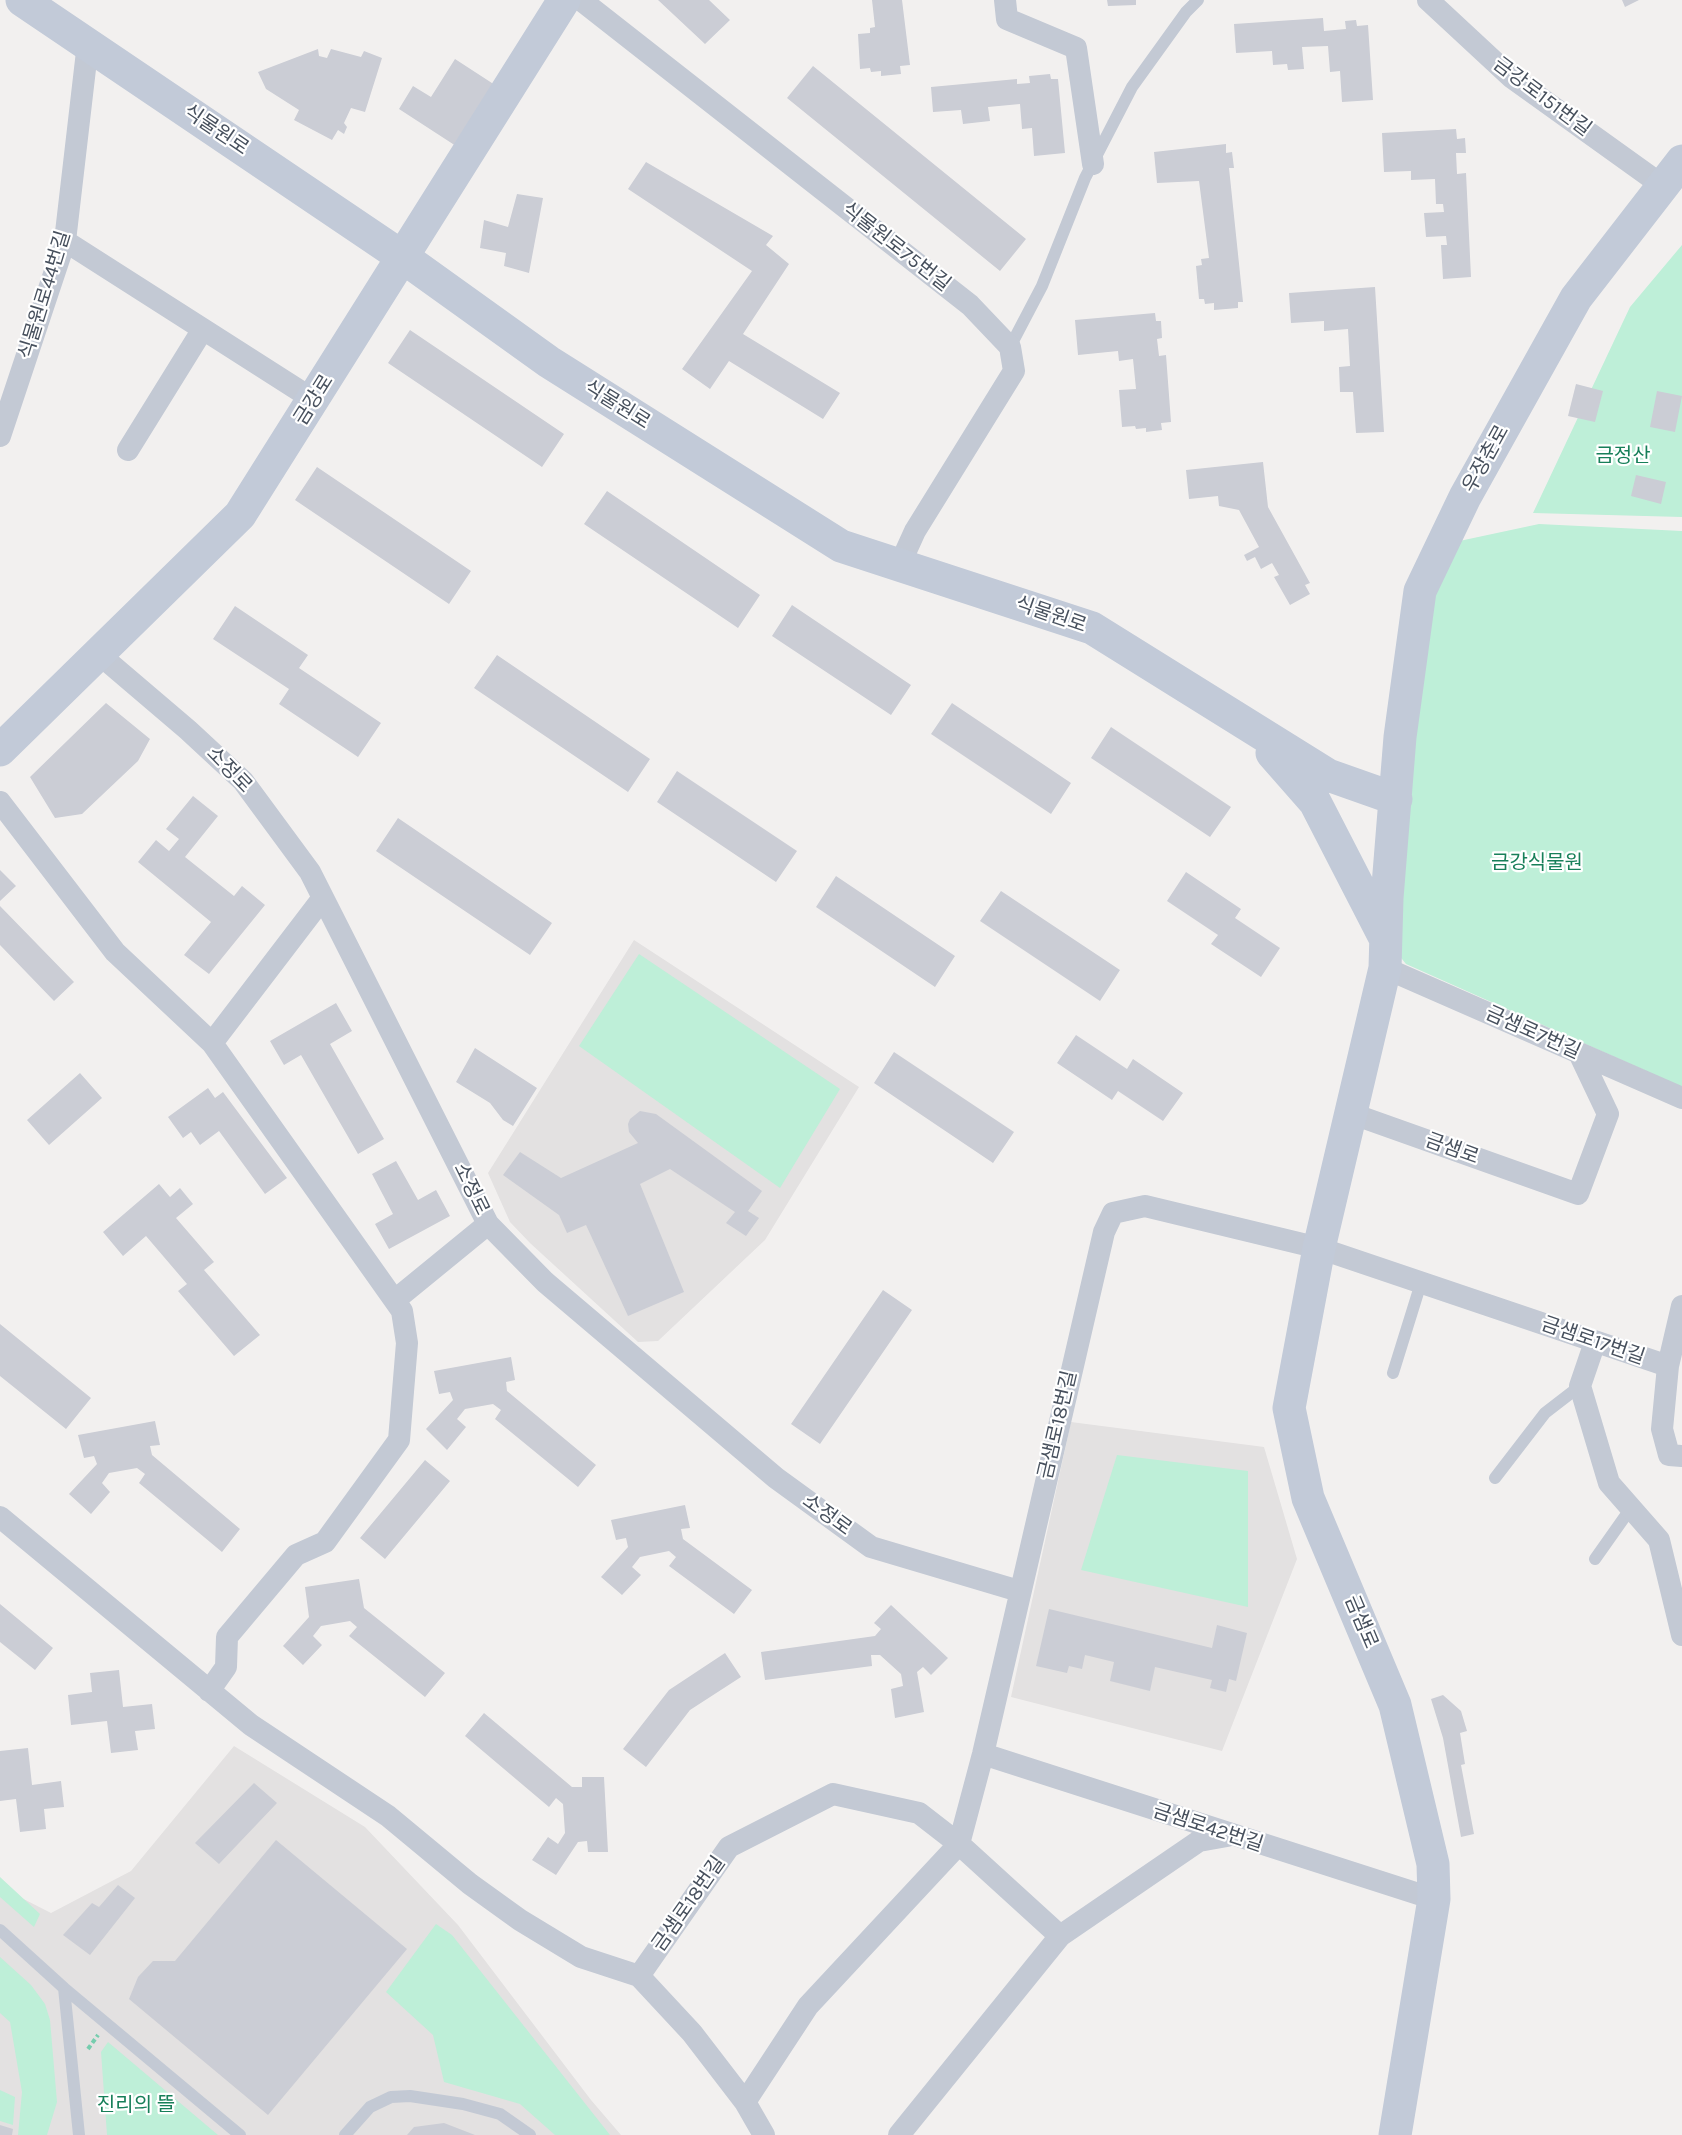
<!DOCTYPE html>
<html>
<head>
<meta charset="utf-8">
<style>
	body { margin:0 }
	canvas { display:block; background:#f2f0ef }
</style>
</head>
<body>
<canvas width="1682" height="2135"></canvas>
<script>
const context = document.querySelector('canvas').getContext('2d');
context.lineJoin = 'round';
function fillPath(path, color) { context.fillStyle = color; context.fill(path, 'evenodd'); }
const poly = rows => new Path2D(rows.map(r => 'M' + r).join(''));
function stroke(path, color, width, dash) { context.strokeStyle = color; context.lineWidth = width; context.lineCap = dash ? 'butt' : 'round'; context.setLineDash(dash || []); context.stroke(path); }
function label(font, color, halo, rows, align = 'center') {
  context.font = font + ' Karla,"Noto Sans KR",sans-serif'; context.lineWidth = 4.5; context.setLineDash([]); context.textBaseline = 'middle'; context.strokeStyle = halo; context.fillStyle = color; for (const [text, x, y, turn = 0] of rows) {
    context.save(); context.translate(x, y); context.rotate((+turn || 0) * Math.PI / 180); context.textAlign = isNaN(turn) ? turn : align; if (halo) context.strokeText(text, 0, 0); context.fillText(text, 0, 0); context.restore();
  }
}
const education = poly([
	[634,940,859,1087,765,1240,658,1341,638,1342,530,1243,510,1222,488,1173],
	[1071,1422,1264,1447,1297,1559,1222,1751,1011,1697],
	[234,1746,365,1827,458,1925,591,2100,621,2135,0,2135,0,1887,51,1913,131,1871]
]);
const green = poly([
	[1682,245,1682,517,1533,513,1630,307],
	[1539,524,1682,531,1682,1087,1406,964,1386,939,1436,546],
	[639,954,840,1089,780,1188,579,1046],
	[1117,1455,1248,1471,1248,1607,1081,1570],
	[0,1877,40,1914,34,1927,0,1897],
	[436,1924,452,1935,610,2135,555,2135,520,2104,444,2082,433,2035,386,1992],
	[0,1957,31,1985,45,2004,50,2020,57,2102,47,2135,18,2135,22,2092,10,2022,0,2013],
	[108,2042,218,2135,107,2135,101,2052],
	[0,2090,15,2097,13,2125,0,2121]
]);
const building = poly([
	[658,0,709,0,730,20,705,44],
	[872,0,902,0,910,65,900,66,901,74,881,76,881,71,871,72,870,68,860,69,858,34,870,33,870,28,875,27],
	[1107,0,1136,0,1136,5,1108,6],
	[1622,0,1639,0,1625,7],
	[1323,18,1324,31,1346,29,1345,21,1356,20,1357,26,1368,25,1373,100,1342,102,1340,71,1330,72,1328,46,1302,47,1304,69,1288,70,1287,64,1273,65,1272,51,1236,53,1234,24],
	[318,49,319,56,327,58,331,49,361,57,364,51,382,58,365,112,351,108,344,123,347,127,344,134,338,130,332,140,294,120,299,110,266,89,258,72],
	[455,59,495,85,456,146,399,109,413,86,431,97],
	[813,66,1026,239,1000,271,787,98],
	[1050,74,1051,79,1058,79,1065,153,1034,156,1032,128,1022,129,1020,104,988,107,990,121,963,124,961,110,933,112,931,87,1017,79,1017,84,1030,83,1029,76],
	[1456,129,1457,139,1465,138,1466,153,1456,153,1457,174,1466,173,1471,277,1443,279,1441,245,1447,245,1446,236,1426,237,1424,213,1444,212,1443,204,1436,204,1435,179,1411,180,1411,171,1384,172,1382,133],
	[1226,144,1226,153,1232,152,1234,168,1229,168,1243,302,1238,302,1238,308,1214,310,1214,303,1205,304,1204,299,1199,299,1196,266,1202,265,1201,259,1209,258,1199,181,1157,183,1154,152],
	[646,162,773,236,766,245,789,264,743,334,840,393,823,419,729,361,710,389,682,369,752,271,628,189],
	[517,194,543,198,529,273,504,266,506,253,480,248,484,220,508,227],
	[1375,287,1384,432,1356,433,1353,392,1340,392,1339,367,1350,366,1348,329,1324,331,1324,321,1291,323,1289,293],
	[1155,313,1156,321,1161,321,1162,338,1157,339,1159,356,1166,355,1171,422,1161,423,1162,430,1146,432,1146,428,1136,429,1135,426,1122,427,1119,390,1136,389,1133,359,1119,361,1118,351,1078,355,1075,320],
	[410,330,564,434,542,467,388,363],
	[1576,384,1603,391,1595,422,1568,416],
	[1657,391,1682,396,1675,432,1650,427],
	[1263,462,1268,507,1310,583,1305,585,1310,594,1290,605,1274,577,1279,575,1272,563,1261,569,1255,557,1247,561,1244,555,1259,547,1239,510,1219,506,1218,496,1189,499,1186,470],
	[317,467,471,571,449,604,295,500],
	[1636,475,1666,482,1661,504,1631,496],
	[607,491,760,595,738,628,584,524],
	[792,605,911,685,891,715,772,636],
	[235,606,308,655,299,668,381,723,358,757,279,704,289,689,213,639],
	[497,655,650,759,628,792,474,688],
	[106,703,150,739,138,761,82,814,55,818,30,777],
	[952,703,1071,783,1051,814,931,734],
	[1111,727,1231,807,1210,837,1091,758],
	[677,771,797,851,776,882,657,802],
	[193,796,218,816,185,857,234,896,242,886,265,905,209,974,184,955,211,922,138,862,156,840,169,851,179,839,166,829],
	[398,818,552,923,530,955,376,851],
	[0,870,16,886,0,901],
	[1186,872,1241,909,1235,918,1280,948,1261,977,1211,944,1218,935,1167,901],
	[836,876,955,956,935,987,816,907],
	[1001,891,1120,970,1100,1001,980,921],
	[0,906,74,982,54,1001,0,945],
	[336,1003,352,1031,330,1044,384,1139,358,1154,301,1055,284,1065,270,1041],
	[1076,1035,1127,1069,1133,1059,1183,1093,1163,1121,1118,1091,1112,1100,1057,1063],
	[475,1048,537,1088,513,1126,503,1120,490,1103,456,1082],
	[894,1052,1014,1132,993,1163,874,1083],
	[80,1073,102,1098,49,1145,27,1120],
	[208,1088,215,1098,223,1092,287,1178,265,1194,219,1131,200,1145,191,1132,183,1138,168,1117],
	[640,1111,656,1114,762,1191,748,1211,759,1218,746,1236,726,1223,735,1212,670,1169,640,1184,684,1292,628,1316,586,1225,567,1233,559,1215,503,1175,520,1152,561,1178,638,1143,629,1132,628,1124,630,1119],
	[396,1161,418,1200,436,1190,450,1216,389,1249,375,1224,393,1214,372,1174],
	[159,1184,170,1197,180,1188,193,1204,176,1218,214,1262,204,1270,260,1335,234,1356,178,1291,187,1284,146,1236,123,1256,103,1232],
	[883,1290,912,1310,820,1444,791,1424],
	[0,1324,91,1398,66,1429,0,1376],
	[511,1357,515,1380,506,1382,507,1391,596,1465,578,1487,495,1419,501,1410,493,1404,465,1409,457,1419,466,1427,447,1450,426,1429,453,1400,450,1392,439,1394,434,1371],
	[155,1421,160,1445,150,1446,152,1455,240,1529,222,1552,139,1483,145,1474,137,1468,109,1473,102,1483,110,1492,91,1514,69,1494,97,1464,94,1456,84,1458,78,1435],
	[425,1460,450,1481,385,1559,360,1538],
	[685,1505,690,1528,681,1529,683,1539,752,1590,734,1614,669,1566,676,1557,669,1551,640,1557,632,1567,641,1575,622,1595,601,1577,628,1547,626,1538,616,1540,611,1520],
	[359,1579,364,1608,445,1673,425,1697,349,1636,357,1627,350,1621,321,1626,313,1636,322,1645,303,1665,283,1646,309,1617,305,1587],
	[0,1604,53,1648,35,1670,0,1642],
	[891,1605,948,1658,931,1675,923,1667,917,1672,924,1712,895,1718,891,1689,903,1686,901,1674,880,1655,871,1655,872,1666,765,1680,761,1652,875,1636,881,1629,874,1623],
	[1049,1609,1212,1648,1217,1625,1247,1633,1236,1681,1229,1679,1226,1692,1210,1688,1212,1680,1155,1667,1150,1691,1110,1681,1114,1662,1085,1655,1082,1669,1069,1666,1067,1673,1036,1666],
	[725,1653,741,1677,690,1710,646,1767,623,1749,669,1690],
	[119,1670,123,1707,152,1704,155,1729,135,1731,138,1750,111,1753,107,1721,71,1725,68,1695,92,1692,90,1673],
	[1443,1695,1461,1711,1467,1731,1460,1733,1465,1764,1461,1765,1474,1834,1461,1837,1443,1738,1431,1699],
	[484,1713,572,1787,582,1787,582,1777,604,1777,608,1852,588,1852,587,1841,578,1842,556,1875,532,1860,548,1837,558,1844,565,1833,563,1804,556,1798,549,1807,465,1736],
	[28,1748,32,1785,61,1781,64,1807,44,1809,46,1829,20,1832,16,1799,0,1801,0,1751],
	[254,1783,277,1803,219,1864,195,1843],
	[276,1840,407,1949,268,2115,129,1999,138,1977,153,1961,175,1961],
	[118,1885,135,1898,90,1955,63,1935,92,1903,99,1907],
	[444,2123,475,2135,407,2135,414,2127],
	[0,2125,13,2129,12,2135,0,2135]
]);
const path = poly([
	[88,2049,98,2035]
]);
const lane = poly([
	[1010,347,1042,286,1085,178,1132,87,1186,12,1198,0],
	[1393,1373,1421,1283],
	[1495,1478,1545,1413,1580,1386],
	[1595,1559,1631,1508],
	[0,1930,64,1988,79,2135],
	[64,1988,240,2135],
	[345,2135,370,2107,391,2097,410,2096,463,2104,500,2114,530,2135]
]);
const street = poly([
	[581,0,970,305,1010,347,1014,371,915,531,900,564],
	[1005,0,1007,19,1076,48,1093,164],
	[1428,0,1511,77,1663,186],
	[65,241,314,400],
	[0,436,65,241,88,43],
	[128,450,203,329],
	[100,655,188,730,243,781,310,872,488,1224,545,1282,776,1478,871,1547,1019,1591],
	[0,802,115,952,212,1043,402,1311,407,1343,399,1440,325,1542,296,1555,227,1637,226,1667,209,1691],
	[1385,968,1682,1098],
	[212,1043,322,899],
	[1350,1113,1578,1194,1608,1114,1579,1053],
	[395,1300,488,1224],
	[1682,1306,1668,1366,1662,1429,1669,1455,1682,1456],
	[1595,1342,1580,1386,1609,1483,1659,1540,1682,1635],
	[0,1517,251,1725,388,1816,470,1884,520,1920,581,1957,639,1976],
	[983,1754,1434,1899],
	[1060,1936,1199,1841,1227,1836],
	[745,2102,692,2033,639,1976,729,1847,833,1794,919,1813,959,1844,1060,1936,899,2135],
	[764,2135,745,2102,808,2006,959,1844,983,1754,1104,1232,1113,1213,1145,1206,1319,1248,1668,1366]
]);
const secondary = poly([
	[22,0,404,258,549,362,841,546,1092,628,1328,775,1396,799],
	[0,750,240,515,564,0],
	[1272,753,1315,802,1385,938],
	[1395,2135,1434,1899,1433,1864,1395,1705,1308,1498,1289,1408,1319,1248,1385,968,1387,898,1400,737,1420,591,1465,497,1576,298,1682,161]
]);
const streetNames = [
	["금강로151번길",1542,97,37],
	["식물원로",216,130,34],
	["식물원로75번길",896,247,38],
	["식물원로44번길",45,295,-73],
	["금강로",314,400,-58],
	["식물원로",617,405,32],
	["우장춘로",1486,459,-61],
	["식물원로",1051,615,19],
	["소정로",229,770,46],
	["금샘로7번길",1533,1033,24],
	["금샘로",1452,1149,20],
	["소정로",471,1189,64],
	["금샘로17번길",1593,1341,19],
	["금샘로18번길",1058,1425,-77],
	["소정로",827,1515,36],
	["금샘로",1361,1622,67],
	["금샘로42번길",1208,1828,18],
	["금샘로18번길",689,1904,-55]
];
const parkNames = [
	["금정산",1623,456],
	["금강식물원",1537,863],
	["진리의 뜰",136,2105]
];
fillPath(education, '#e3e1e1');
fillPath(green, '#beefd8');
fillPath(building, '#cbcdd5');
stroke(path, '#76cdae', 4, [4.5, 3]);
stroke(lane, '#c3c9d4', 12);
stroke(street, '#c3c9d4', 22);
stroke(secondary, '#c2cad8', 33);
label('20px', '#47505d', '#fff', streetNames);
label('20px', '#177f59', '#fff', parkNames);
</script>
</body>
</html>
